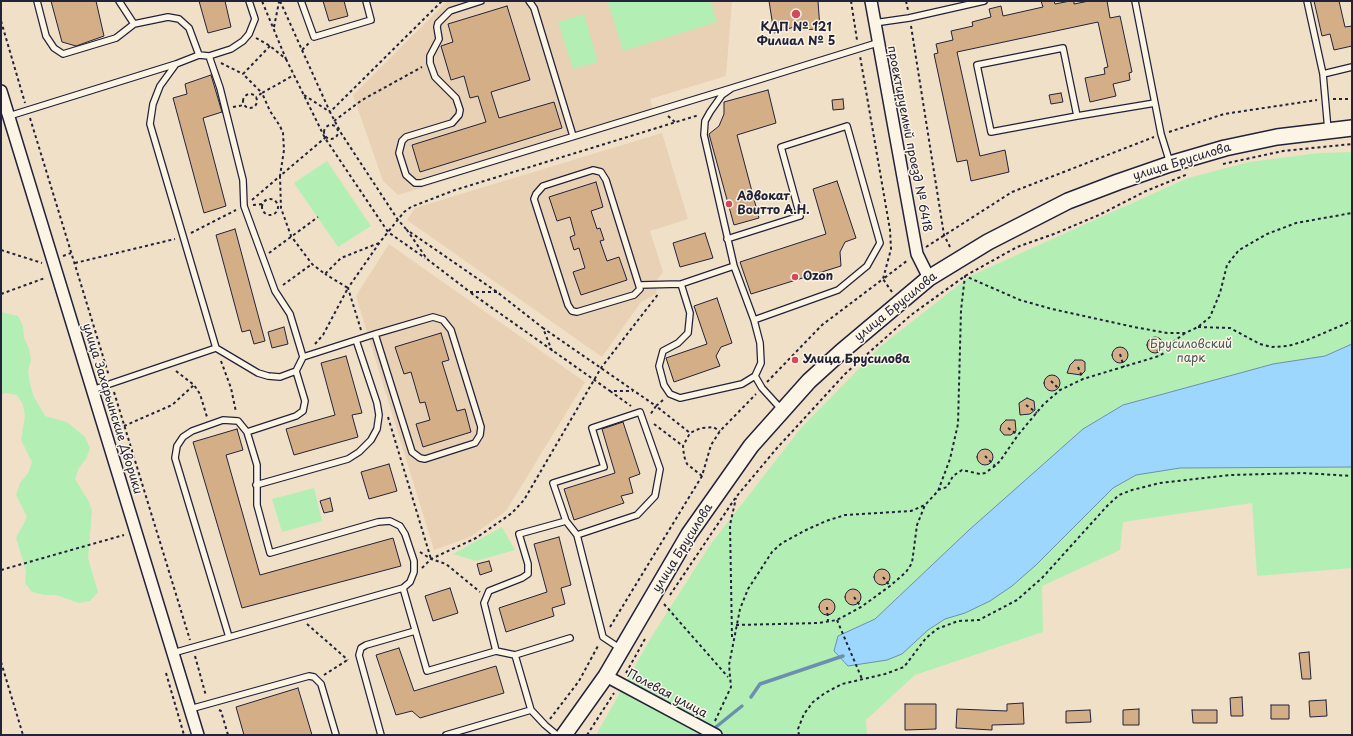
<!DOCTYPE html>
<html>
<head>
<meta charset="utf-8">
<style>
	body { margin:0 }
	#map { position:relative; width:1353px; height:736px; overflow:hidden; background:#f0e0c8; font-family:"Playpen Sans",sans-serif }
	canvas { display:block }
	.frame { position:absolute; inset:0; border:2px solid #22223b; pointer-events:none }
</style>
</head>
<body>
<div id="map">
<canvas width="1353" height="736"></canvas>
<div class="frame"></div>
</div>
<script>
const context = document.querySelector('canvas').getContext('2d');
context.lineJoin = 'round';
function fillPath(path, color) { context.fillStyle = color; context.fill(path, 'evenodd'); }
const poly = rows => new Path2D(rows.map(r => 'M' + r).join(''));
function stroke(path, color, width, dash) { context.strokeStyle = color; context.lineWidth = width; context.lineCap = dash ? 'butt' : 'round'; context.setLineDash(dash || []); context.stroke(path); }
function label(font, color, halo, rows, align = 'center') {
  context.font = font + ' "Playpen Sans",sans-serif'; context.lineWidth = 3; context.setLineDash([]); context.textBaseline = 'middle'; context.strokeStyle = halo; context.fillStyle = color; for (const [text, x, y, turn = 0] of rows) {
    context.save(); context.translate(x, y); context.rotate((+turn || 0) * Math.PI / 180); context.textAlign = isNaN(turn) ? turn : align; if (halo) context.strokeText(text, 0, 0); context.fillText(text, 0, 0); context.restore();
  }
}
const built = poly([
	[447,1,732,1,726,76,650,99,655,116,398,195,383,181,353,95],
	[662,133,688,219,650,231,663,272,657,280,656,294,641,302,602,357,407,220,415,208],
	[389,244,585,382,506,511,470,537,434,550,356,296]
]);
const green = poly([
	[612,1,710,1,717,22,623,51,608,2],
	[584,14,598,62,573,69,558,22],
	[1352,152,1352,568,1257,576,1252,503,1123,522,1120,550,1042,586,1043,632,915,675,866,720,867,735,596,735,652,636,710,545,801,428,881,346,970,276,1188,178,1249,162,1319,153],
	[327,161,371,226,338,247,294,183],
	[1,312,18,316,23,326,24,338,29,348,31,360,28,371,30,383,33,395,45,416,67,422,85,437,90,448,86,459,79,468,75,479,88,500,92,511,88,558,98,592,90,601,79,603,56,595,44,595,32,592,25,583,26,571,16,538,27,517,16,495,20,483,28,473,32,462,21,440,25,416,23,405,17,395,5,393,1,395],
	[314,488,322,521,282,532,272,499],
	[502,527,515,550,476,561,453,554]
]);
const water = poly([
	[1352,344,1352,467,1180,468,1136,475,1113,488,1036,565,1012,586,990,601,965,613,945,619,928,630,902,654,887,660,848,666,834,651,838,636,875,619,969,530,1083,429,1123,405,1273,364,1325,356,1352,344]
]);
const stream = poly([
	[751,697,760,684,843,656],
	[711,731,742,706]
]);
const building = poly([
	[51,1,96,1,104,36,76,46,62,42,51,1],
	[199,1,225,1,231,27,208,33,199,1],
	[323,1,344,1,348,16,329,21,323,1],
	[769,1,818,1,820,29,795,30,794,27,774,33,769,1],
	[1041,1,1054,1,1055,4,1070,1,1074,1,1074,4,1089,1,1107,1,1110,18,1120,16,1132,72,1129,73,1130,80,1113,84,1116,96,1090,102,1085,78,1105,74,1104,68,1108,67,1098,22,957,52,980,156,1005,150,1009,172,971,181,967,160,957,162,934,54,938,53,936,44,953,40,951,31,973,26,972,22,991,17,989,9,1001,6,1003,16,1043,7,1041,1],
	[1314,1,1339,1,1345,27,1352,26,1352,46,1334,50,1330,34,1322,36,1314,1],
	[507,6,530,80,491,92,499,118,554,102,562,128,420,172,412,145,486,122,478,96,470,98,464,76,451,80,441,46,453,42,448,24,507,6],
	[211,75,222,112,203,118,226,206,204,213,173,98,187,94,185,84,211,75],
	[768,90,776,123,737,135,759,218,734,225,709,134,719,126,724,114,724,102,768,90],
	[1061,93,1063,102,1051,104,1049,95,1061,93],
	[843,99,844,109,833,110,832,100,843,99],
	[837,181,856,238,845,242,840,252,841,266,751,294,740,262,826,234,813,189,837,181],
	[596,182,603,207,591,211,597,229,600,228,604,240,600,241,607,261,619,257,627,280,581,295,573,272,585,268,579,248,574,250,570,237,575,235,570,217,557,221,549,197,596,182],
	[235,229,265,341,254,344,250,330,242,332,216,235,235,229],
	[705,233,713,258,680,267,673,243,705,233],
	[717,298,732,343,721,347,716,356,720,366,674,382,666,358,707,344,694,306,717,298],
	[284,327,288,344,272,348,268,332,284,327],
	[441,333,449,360,442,362,457,411,465,409,471,432,423,447,416,424,430,420,425,402,420,403,411,372,404,374,395,347,441,333],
	'1147 345a8 8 0 1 1 16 0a8 8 0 1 1-16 0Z',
	'1112 355a8 8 0 1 1 16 0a8 8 0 1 1-16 0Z',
	[346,356,362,413,352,415,358,437,294,455,286,429,335,415,321,363,346,356],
	[1075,360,1082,360,1085,362,1085,371,1081,375,1067,373,1070,365,1075,360],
	'1044 383a8 8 0 1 1 16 0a8 8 0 1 1-16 0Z',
	[1027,398,1034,401,1035,410,1030,414,1020,415,1019,403,1027,398],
	[1006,420,1015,420,1016,431,1011,435,1004,435,1000,430,1001,425,1006,420],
	[623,422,640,474,629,478,633,493,621,496,624,503,574,520,564,489,615,473,602,429,623,422],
	[237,429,243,450,226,455,260,575,393,538,401,566,242,608,193,442,237,429],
	'977 457a8 8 0 1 1 16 0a8 8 0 1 1-16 0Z',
	[389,464,397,491,369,499,361,472,389,464],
	[330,498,333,511,324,513,320,501,330,498],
	[559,537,571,585,561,588,565,604,552,608,554,616,506,632,499,608,547,592,534,544,559,537],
	[489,561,492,571,480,575,477,564,489,561],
	'874 577a8 8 0 1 1 16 0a8 8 0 1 1-16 0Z',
	[450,588,458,613,433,621,425,596,450,588],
	'845 597a8 8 0 1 1 16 0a8 8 0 1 1-16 0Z',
	'819 607a8 8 0 1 1 16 0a8 8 0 1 1-16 0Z',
	[399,648,414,691,496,666,504,693,420,718,412,711,396,715,376,655,399,648],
	[1309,652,1311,679,1302,679,1299,653,1309,652],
	[298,688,312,735,244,735,236,707,298,688],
	[1242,697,1243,716,1231,716,1230,698,1242,697],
	[1326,700,1327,716,1310,717,1309,701,1326,700],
	[1023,703,1024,724,992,725,992,730,956,728,957,709,1007,711,1007,704,1023,703],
	[905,704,936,704,936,729,905,730,905,704],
	[1271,705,1289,705,1289,719,1271,719,1271,705],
	[1139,709,1139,725,1123,725,1123,710,1139,709],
	[1090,710,1091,722,1066,723,1066,711,1090,710],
	[1192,710,1217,710,1217,723,1193,723,1192,710]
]);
const path = poly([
	[280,1,302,50,309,43],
	[851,1,857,40],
	[906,1,908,10],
	[1,21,25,103],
	[911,26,944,235,951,249],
	[274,27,279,2],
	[256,38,270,46,286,59,262,1],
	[270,46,243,74,262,93,294,75],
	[302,50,330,112,442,1],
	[286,59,325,138,388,232,425,258],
	[221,63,243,74],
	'243 101a7 7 0 1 1 14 0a7 7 0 1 1-14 0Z',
	[304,95,330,112,341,133,398,220,407,230],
	[1333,99,1352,99],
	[233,107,244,105],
	[668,116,675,122],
	[30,118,109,376],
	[334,121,362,100,422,67],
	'324 132a7 7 0 1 1 14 0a7 7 0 1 1-14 0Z',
	[1169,132,1224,114,1317,100],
	[326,137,280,176,281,208,291,236,312,264,325,274,341,258,379,243],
	[1223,164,1283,151,1352,144],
	'262 207a8 8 0 1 1 16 0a8 8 0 1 1-16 0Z',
	[252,200,280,176,284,150,283,133,280,126,270,111,262,93,256,97],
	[253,205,263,204],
	[191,233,236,210],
	[926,247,1012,192,1154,137],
	[1,250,42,263],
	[269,253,318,217],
	[63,256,71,253],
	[75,263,175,239],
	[283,285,312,264],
	[497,292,470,292,427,259,407,230,497,292,543,328],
	[892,292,883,279,908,260],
	[471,293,610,391,633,391],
	[1,294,45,278],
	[1198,327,1230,328,1260,344,1272,347,1288,346,1305,341,1352,321],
	[361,330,348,288,380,242,404,212,411,207,455,190,699,115],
	[315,344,323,335,348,288,325,274],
	[1156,344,1159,356],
	[552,351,543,328,656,406,650,415],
	[1120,354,1124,367],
	[221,361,231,388,236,412],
	[1078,367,1083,379],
	[176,371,194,385,200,394,207,417],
	[1051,381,1060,390],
	[767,382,822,325,883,279,891,249,890,230,860,56],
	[610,391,631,406],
	[114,392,190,640],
	[663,400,656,406,690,433],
	[1026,405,1037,413],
	[388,417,431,559],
	[654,424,683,446],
	[124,426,172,405,194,385],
	[1008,428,1018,435],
	[985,456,995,466],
	[702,476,687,464,684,456,683,446,690,433,701,428,713,427,720,431],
	[938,490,947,487,953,476,962,470,980,474,985,473,995,466,1000,461,1018,435,1043,405,1060,390,1083,379,1159,356,1166,352,1173,342,1185,333],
	[420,552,431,559,446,564,480,592],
	[422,568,431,559,476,538,512,513,524,500,601,368,659,293],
	[1,570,124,535],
	[883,577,890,586],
	[670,595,736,497,777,448,845,374,911,315,965,276,1017,247,1054,234,1099,215,1146,191,1188,174],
	[854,597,861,607],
	[664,604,728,677],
	[827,607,828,621],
	[837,620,862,679],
	[307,624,348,660],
	[736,625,819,623,837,620,861,607,890,586,906,572,912,563,917,525,925,505],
	[610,627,702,476,711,445,720,431,756,394],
	[732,637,730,525,736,498],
	[195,656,206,696],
	[1,662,23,735],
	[166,673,184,735],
	[626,673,646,637],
	[324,675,349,659],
	[219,710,221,711,228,735],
	[550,719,579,681,599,644],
	[715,721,731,687,729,665,740,609,748,589,772,552,782,543,806,530,826,521,845,515,911,511,925,505,938,491,950,459,958,424,961,310,965,276,1020,300,1052,309,1134,327,1167,333,1185,333,1198,327,1210,317,1220,293,1227,265,1239,250,1267,234,1296,223,1352,213],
	[587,735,614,693],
	[799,735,798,729,804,714,813,702,825,693,842,684,885,674,904,667,926,638,937,629,958,621,979,620,1017,600,1042,578,1108,505,1119,495,1132,490,1160,483,1230,475,1303,473,1352,476]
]);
const lane = poly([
	[37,1,46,36,54,48,63,54,116,38,134,24,168,17,179,19,189,28,199,55,176,64],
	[119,1,134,24],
	[301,1,314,37,371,20,366,1],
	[481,1,450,11,438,23,437,27,439,39,430,56,430,63,435,77,456,98,460,110,459,115,452,123,406,137,402,141,399,153,406,175,415,183,421,183,732,88],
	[529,1,534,8,573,136],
	[1135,1,1161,134,1170,163],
	[1307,1,1323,74,1328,130],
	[874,23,909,18,984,1],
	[199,55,209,56,231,49,243,41,249,34,255,19,249,1],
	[209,56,220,88,243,180,244,206,275,291,290,314,303,357,296,371,305,401,303,411,296,416,247,432,238,421,223,420,192,431,183,437,177,446,175,458,229,637],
	[1323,74,1352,67],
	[9,116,176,64,160,86,153,104,150,124,216,348],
	[1077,116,1063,48,977,65,991,132,1077,116,1155,103],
	[593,170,601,172,606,180,640,289,634,295,577,312,572,311,568,305,534,199,536,194,543,186,593,170],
	[727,239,800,216,781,147,847,126,880,243,867,266,838,290,754,320],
	[734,266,704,135,705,121,710,112,722,95,732,88,877,43],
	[640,285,681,284],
	[356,340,375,334,433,317,443,320,451,330,481,427,480,435,475,443,425,459,420,458,412,452,375,334],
	[755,376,761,363,760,343,754,320,734,266,681,284,690,313,688,333,678,343,663,351,659,366,664,385,670,394,680,398,742,384,755,376,762,388,782,410],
	[92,390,216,348,258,373,268,376,280,377,296,371],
	[256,485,348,459,359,452,371,440,377,429,379,415,377,403,356,340,303,357],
	[577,535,637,515,655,496,660,469,640,412,592,428,604,467,553,483,566,521,577,535,603,637,621,649],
	[403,588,427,671,496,651,515,655,570,638],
	[496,651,484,603,489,591,522,578,528,574,528,564,519,534,566,521],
	[173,653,403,588,410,582,414,572,414,561,405,534,400,526,390,521,378,522,270,553,257,505,257,465,247,432],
	[515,655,531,710,545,725,557,735],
	[190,709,309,676,314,677,321,684,336,735],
	[381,735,359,655,361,648,366,645,415,631],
	[446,735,531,710]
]);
const street = poly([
	[871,1,917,254,929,278],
	[1,91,198,735],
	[606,676,716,735]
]);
const secondary = poly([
	[564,735,606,676,689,534,751,446,809,381,841,352,929,278,988,242,1068,201,1118,182,1170,164,1225,148,1277,137,1352,128]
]);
const markers = [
	[796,14,5,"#d1495b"],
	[729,204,4,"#d1495b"],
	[795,277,4,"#d1495b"],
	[795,360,4,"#d1495b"]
];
const poiNames = [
	["КДП № 121",796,28,"center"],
	["Филиал № 5",796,42,"center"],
	["Адвокат",737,197],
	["Воитто А.Н.",737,211],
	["Ozon",803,277],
	["Улица Брусилова",803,360]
];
const streetNames = [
	["проектируемый проезд № 6418",909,139,79],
	["улица Брусилова",1182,162,-17],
	["улица Брусилова",896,307,-39],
	["улица Захарьинские Дворики",112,409,73],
	["улица Брусилова",683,548,-58],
	["Полевая улица",667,694,28]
];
const parkNames = [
	["Брусиловский",1191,345],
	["парк",1191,359]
];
fillPath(built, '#e8d1b4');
fillPath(green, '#b3efb5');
fillPath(water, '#9ed7fe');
stroke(water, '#6c8fb0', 1);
stroke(stream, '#6c8fb0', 3.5);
fillPath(building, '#d4ae86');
stroke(building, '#22223b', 1);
stroke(lane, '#22223b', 8);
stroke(street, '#22223b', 14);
stroke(secondary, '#22223b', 18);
stroke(path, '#22223b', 2, [3, 3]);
stroke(lane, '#fcf5e5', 5.5);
stroke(street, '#fcf5e5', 11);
stroke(secondary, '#fcf5e5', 15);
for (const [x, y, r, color] of markers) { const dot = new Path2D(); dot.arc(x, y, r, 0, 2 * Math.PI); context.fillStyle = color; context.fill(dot); stroke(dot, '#fcf5e5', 1.5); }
label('bold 12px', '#22223b', '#fcf5e5', poiNames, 'left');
label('12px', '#22223b', '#fcf5e5', streetNames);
label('12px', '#46555a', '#fcf5e5', parkNames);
</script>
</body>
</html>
